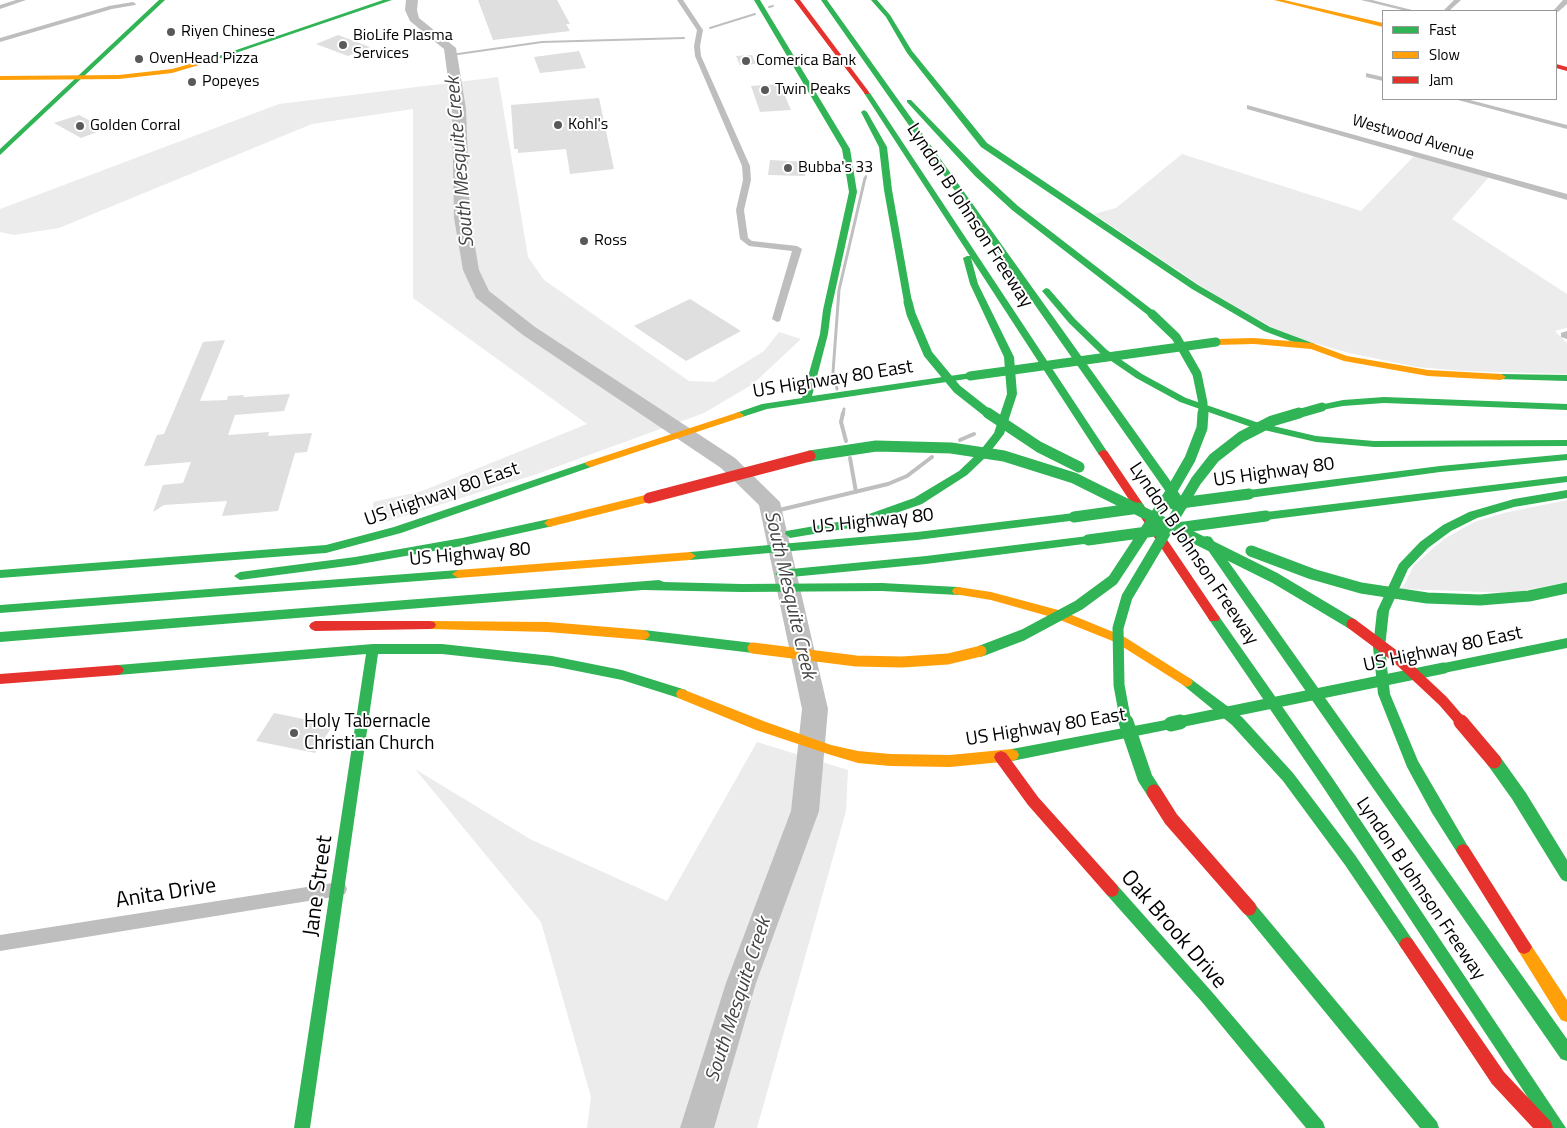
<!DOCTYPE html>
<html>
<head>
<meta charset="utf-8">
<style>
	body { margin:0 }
	#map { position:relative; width:1567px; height:1128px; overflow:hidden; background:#fff; font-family:"Titillium Web",sans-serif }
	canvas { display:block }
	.legend { position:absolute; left:1382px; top:10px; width:175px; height:90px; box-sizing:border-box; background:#fff; border:1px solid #999; margin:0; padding:6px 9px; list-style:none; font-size:15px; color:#000 }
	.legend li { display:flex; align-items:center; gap:10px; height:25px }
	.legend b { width:25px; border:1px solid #999 }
</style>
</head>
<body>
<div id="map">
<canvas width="1567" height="1128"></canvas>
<ul class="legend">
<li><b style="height:6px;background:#30b455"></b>Fast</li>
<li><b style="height:6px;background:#ff9f0a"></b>Slow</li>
<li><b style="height:6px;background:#e5322d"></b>Jam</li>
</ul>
</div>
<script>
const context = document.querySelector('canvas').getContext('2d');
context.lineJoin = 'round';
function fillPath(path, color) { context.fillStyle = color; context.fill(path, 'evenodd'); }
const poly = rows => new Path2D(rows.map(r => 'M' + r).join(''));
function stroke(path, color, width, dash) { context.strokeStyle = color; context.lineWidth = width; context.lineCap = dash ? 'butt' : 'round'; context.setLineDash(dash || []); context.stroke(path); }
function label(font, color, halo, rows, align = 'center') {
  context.font = font + ' "Titillium Web",sans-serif'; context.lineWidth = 4; context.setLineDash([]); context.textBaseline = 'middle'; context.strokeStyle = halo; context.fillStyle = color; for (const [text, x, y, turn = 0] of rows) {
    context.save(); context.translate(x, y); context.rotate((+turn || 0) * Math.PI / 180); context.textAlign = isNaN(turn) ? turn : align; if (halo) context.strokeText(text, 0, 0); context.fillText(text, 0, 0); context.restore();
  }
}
const green = poly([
	[498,77,528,257,544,280,689,381,714,382,764,351,779,332,801,339,753,384,704,413,537,474,379,524,373,516,373,502,422,491,587,424,413,298,413,109,312,124,59,228,14,235,0,232,0,209,279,104],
	[1182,154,1361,211,1414,156,1489,177,1452,219,1567,294,1567,328,1555,331,1567,343,1567,374,1462,371,1417,367,1349,353,1307,341,1274,328,1225,302,1094,214,1116,208],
	[1567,500,1567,582,1512,593,1402,589,1414,565,1444,539,1474,522,1504,513],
	[757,742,848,770,846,811,757,1128,587,1128,591,1097,541,922,415,769,530,839,667,901]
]);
const streamFar2 = poly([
	[769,7,773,6],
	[710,28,755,14],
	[451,55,542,42,684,38],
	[865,180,866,176]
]);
const streamFar1 = poly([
	[837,389,833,372,839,290,865,178],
	[843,415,844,409]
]);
const stream = poly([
	[843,413,841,422,846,441],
	[960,440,974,434],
	[850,458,856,492],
	[771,512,888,484,907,476,932,457]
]);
const river = poly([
	[406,0,418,0,417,10,419,18,456,48,466,109,470,218,479,270,489,291,535,327,735,458,780,502,828,709,819,811,756,983,714,1128,680,1128,726,983,791,811,802,709,759,505,721,468,523,335,476,298,463,270,454,218,452,109,444,49,410,21,405,10,406,0]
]);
const building = poly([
	[478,0,557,0,570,24,566,24,570,31,493,40],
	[338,35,370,47,348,56,316,44],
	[579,51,586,68,540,73,534,57],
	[752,55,756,64,740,65,736,56],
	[780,84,791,110,760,112,751,86],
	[599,98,614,169,570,174,566,149,518,153,518,149,514,149,511,105],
	[79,115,96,124,105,129,81,138,54,123],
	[770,160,807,162,805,176,768,175],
	[690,299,741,331,686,361,634,326],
	[225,340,200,401,227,400,228,396,244,395,243,397,290,394,284,411,235,415,228,435,269,432,268,436,312,433,307,452,295,453,278,511,222,516,227,501,164,505,153,512,163,485,183,483,191,462,144,466,157,435,164,434,203,342],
	[274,713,333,725,315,753,256,741]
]);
const street = poly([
	[16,0,26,0,0,9,0,5,16,0],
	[677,0,683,0,703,30,700,46,701,56,750,166,751,180,744,210,748,238,752,241,797,246,802,249,780,321,777,322,772,319,792,251,749,246,740,239,736,210,743,180,742,166,695,56,694,46,697,30,677,0],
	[1361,0,1372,0,1416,11,1406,11,1361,0],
	[1454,0,1461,0,1449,11,1443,11,1454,0],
	[1563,0,1567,0,1567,4,1558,12,1553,11,1563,0],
	[133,2,136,4,135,5,112,9,0,42,0,38,109,6,133,2],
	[1366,73,1383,77,1383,81,1366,77,1366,73],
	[1454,99,1466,99,1567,125,1567,129,1454,99],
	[1247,105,1567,194,1567,200,1247,109,1247,105],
	[1567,331,1567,339,1561,337,1561,333,1567,331],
	[339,882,345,884,347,889,345,894,339,896,0,951,0,935,339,882]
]);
const fast = poly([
	[159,0,165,0,0,155,0,149,159,0],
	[383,0,392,0,206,63,201,62,383,0],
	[754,0,760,0,850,149,857,192,831,310,828,334,812,396,970,373,975,376,973,378,767,409,739,418,734,415,736,413,762,404,802,398,820,334,823,310,849,192,842,149,754,0],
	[821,0,827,0,1186,503,1187,506,1186,509,1178,509,821,0],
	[871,0,877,0,890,15,912,51,987,143,1198,285,1270,327,1315,344,1315,348,1309,348,1264,331,1192,289,981,147,907,53,886,17,871,0],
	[865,92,870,93,1108,453,1103,456,1099,455,971,258,978,284,1014,357,1017,394,1004,434,987,456,967,475,922,504,856,527,790,538,785,534,786,531,855,519,914,498,959,471,979,452,994,433,1007,394,1004,357,970,284,963,258,967,256,970,256,864,93,865,92],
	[907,100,911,100,981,172,1018,206,1155,312,1155,316,1149,316,1012,210,975,176,907,102,907,100],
	[864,110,867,112,887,147,892,190,912,302,908,305,904,302,884,190,879,147,861,112,864,110],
	[1046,288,1049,289,1075,319,1107,350,1142,374,1186,398,1256,422,1316,436,1374,441,1567,440,1567,446,1374,447,1316,442,1251,427,1180,402,1136,378,1101,354,1069,323,1042,291,1046,288],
	[1501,374,1567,375,1567,381,1498,379,1498,375,1501,374],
	[1384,397,1567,404,1567,410,1384,403,1343,406,1322,410,1317,407,1319,405,1343,400,1384,397],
	[1567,454,1567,460,1440,472,1249,498,1244,494,1249,490,1440,466,1567,454],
	[590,461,594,462,595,464,594,466,401,533,326,553,0,578,0,570,326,545,394,527,590,461],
	[1567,476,1567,482,1266,520,1261,516,1266,512,1567,476],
	[1567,490,1567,498,1514,507,1477,518,1451,531,1428,548,1408,569,1389,611,1385,647,1390,694,1418,761,1470,850,1468,854,1463,856,1458,854,1432,813,1407,767,1378,694,1373,647,1377,611,1399,564,1420,542,1443,525,1469,512,1514,499,1567,490],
	[1074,513,1078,514,1079,517,1078,520,917,540,690,560,684,556,690,552,917,532,1074,513],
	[549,519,554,523,553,526,462,546,355,565,240,580,234,576,240,572,355,557,462,538,549,519],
	[1088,536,1092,537,1094,540,1092,543,926,564,781,578,775,574,781,570,926,556,1088,536],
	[1207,536,1211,537,1567,1039,1567,1061,1561,1059,1203,543,1201,540,1203,537,1207,536],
	[458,570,464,574,458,578,0,613,0,605,458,570],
	[659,580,664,582,742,584,882,583,958,587,962,588,964,591,962,594,958,595,882,591,742,592,643,590,0,642,0,632,659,580],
	[1214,614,1218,615,1333,779,1566,1128,1548,1128,1323,787,1210,621,1208,618,1210,615,1214,614],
	[644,630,753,643,757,645,759,648,757,651,753,653,644,640,640,638,638,635,640,632,644,630],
	[1567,638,1567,648,1444,673,1440,671,1438,668,1440,665,1444,663,1567,638],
	[373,644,442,644,552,656,622,670,686,690,688,694,686,698,682,699,622,680,552,666,442,654,378,654,310,1128,294,1128,366,654,118,675,114,673,112,670,114,667,118,665,373,644],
	[1187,677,1191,679,1242,717,1293,773,1355,855,1412,939,1415,944,1412,949,1407,951,1402,949,1345,865,1283,781,1232,725,1183,685,1181,682,1183,679,1187,677],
	[1171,719,1176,720,1177,724,1176,728,1171,729,1012,761,1007,759,1005,755,1007,751,1012,749,1171,719],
	[1112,883,1117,885,1212,992,1323,1122,1325,1128,1306,1128,1202,1002,1107,895,1105,890,1107,885,1112,883],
	[1249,901,1254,903,1437,1122,1439,1128,1420,1128,1244,913,1242,908,1244,903,1249,901]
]);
const slow = poly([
	[1274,0,1284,0,1383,23,1383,27,1274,0],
	[204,60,206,61,206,63,172,73,119,79,0,80,0,76,119,75,172,69,204,60],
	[1254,338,1312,343,1347,356,1428,370,1501,374,1506,377,1501,380,1428,376,1344,361,1311,349,1254,344,1216,345,1211,342,1216,339,1254,338],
	[739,412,744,415,742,417,594,466,590,467,585,464,586,462,739,412],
	[649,494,653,495,654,498,653,501,549,527,544,523,549,519,649,494],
	[690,552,696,556,690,560,458,578,452,574,458,570,690,552],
	[958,587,991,592,1062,611,1123,636,1191,679,1193,682,1191,685,1187,687,1183,685,1115,642,1055,618,991,600,954,594,952,591,954,588,958,587],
	[430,621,548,622,644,630,648,632,650,635,648,638,644,640,548,632,430,629,426,628,424,625,426,622,430,621],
	[682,689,766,722,831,745,858,751,890,754,950,755,1012,749,1017,751,1019,755,1017,759,1012,761,950,767,890,766,858,763,831,755,756,730,678,698,676,694,678,690,682,689],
	[1524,940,1529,942,1567,1000,1567,1022,1561,1020,1519,952,1516,947,1519,942,1524,940]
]);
const jam = poly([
	[794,0,800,0,869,92,869,94,865,94,794,0],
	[1556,64,1567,67,1567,71,1556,68,1556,64],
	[1103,450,1107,451,1218,615,1220,618,1218,621,1210,621,1098,453,1103,450],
	[315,621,430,621,434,622,436,625,434,628,430,629,315,631,311,629,309,626,311,623,315,621],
	[118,665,122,667,124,670,122,673,118,675,0,684,0,674,118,665],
	[1001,751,1006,753,1038,797,1117,885,1119,890,1117,895,1112,897,1107,895,1028,805,996,761,994,757,996,753,1001,751],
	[1463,844,1468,846,1529,942,1532,947,1529,952,1524,954,1519,952,1458,854,1456,850,1458,846,1463,844],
	[1407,937,1412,939,1504,1072,1551,1122,1553,1128,1533,1128,1492,1084,1402,949,1399,944,1402,939,1407,937]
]);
const fastBridgeFar2 = poly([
	[908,302,911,314,928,354,957,389,990,415],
	[1152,314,1176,337,1197,374,1203,403,1203,415],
	[970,376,1216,342],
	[1294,415,1322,407]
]);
const fastBridgeFar1 = poly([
	[988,413,1039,447,1079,467],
	[810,456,876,446,951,448,1004,456,1074,478,1275,578,1352,624],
	[1173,504,1249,494],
	[1074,517,1139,508],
	[1088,540,1266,516],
	[1251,551,1312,574,1361,588,1427,598,1480,600,1529,596,1567,588],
	[981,651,1023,635,1079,605,1113,580,1171,492,1190,459,1202,428,1203,413],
	[1126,723,1119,685,1118,628,1127,597,1196,481,1214,458,1241,437,1272,421,1299,413],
	[1174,723,1444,668]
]);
const fastBridge = poly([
	[1126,722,1145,778,1154,792],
	[1171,724,1180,722],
	[1494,761,1519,796,1567,874]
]);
const slowBridge = poly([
	[753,648,856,661,902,662,948,659,981,651]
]);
const jamBridgeFar1 = poly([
	[649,498,810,456],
	[1352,624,1395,656,1443,701,1462,723]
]);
const jamBridge = poly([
	[1461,722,1494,761],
	[1154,792,1171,819,1249,908]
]);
const markers = [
	[171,32,5,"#595959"],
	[343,45,5,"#595959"],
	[139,59,5,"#595959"],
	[746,61,5,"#595959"],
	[192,82,5,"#595959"],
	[765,90,5,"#595959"],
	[558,125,5,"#595959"],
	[80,126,5,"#595959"],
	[788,168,5,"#595959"],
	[584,241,5,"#595959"],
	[294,733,5,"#595959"]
];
const farPoinames = [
	["Riyen Chinese",181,32],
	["BioLife Plasma",353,36],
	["Services",353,54],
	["OvenHead Pizza",149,59],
	["Comerica Bank",756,61],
	["Popeyes",202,82],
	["Twin Peaks",775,90],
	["Kohl's",568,125],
	["Golden Corral",90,126],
	["Bubba's 33",798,168],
	["Ross",594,241]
];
const farStreetnames = [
	["Westwood Avenue",1413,138,16]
];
const streetNames = [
	["Lyndon B Johnson Freeway",969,216,57],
	["US Highway 80 East",833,380,-9],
	["US Highway 80",1274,473,-8],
	["US Highway 80 East",442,495,-19],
	["US Highway 80",873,522,-6],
	["Lyndon B Johnson Freeway",1193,554,56],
	["US Highway 80",470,555,-5],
	["US Highway 80 East",1443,650,-12],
	["US Highway 80 East",1046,728,-9],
	["Lyndon B Johnson Freeway",1420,889,56]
];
const poiNames = [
	["Holy Tabernacle",304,722],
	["Christian Church",304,744]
];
const waterNames = [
	["South Mesquite Creek",461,162,-95],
	["South Mesquite Creek",789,595,77],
	["South Mesquite Creek",739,1000,-72]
];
const nearStreetnames = [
	["Jane Street",319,886,-82],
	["Anita Drive",166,894,-9],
	["Oak Brook Drive",1173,930,49]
];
fillPath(green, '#ececec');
stroke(streamFar2, '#bfbfbf', 2);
stroke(streamFar1, '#bfbfbf', 3);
stroke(stream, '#bfbfbf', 4);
fillPath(river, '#bfbfbf');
fillPath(building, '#dfdfdf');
fillPath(street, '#bebebe');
fillPath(fast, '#30b455');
fillPath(slow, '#ff9f0a');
fillPath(jam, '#e5322d');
stroke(fastBridgeFar2, '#30b455', 9);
stroke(fastBridgeFar1, '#30b455', 11);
stroke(fastBridge, '#30b455', 15);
stroke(slowBridge, '#ff9f0a', 11);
stroke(jamBridgeFar1, '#e5322d', 11);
stroke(jamBridge, '#e5322d', 15);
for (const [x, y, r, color] of markers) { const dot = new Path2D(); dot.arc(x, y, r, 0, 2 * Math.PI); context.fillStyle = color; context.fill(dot); stroke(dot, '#fff', 2); }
label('16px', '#000', '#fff', farPoinames, 'left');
label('16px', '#000', '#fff', farStreetnames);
label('19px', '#000', '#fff', streetNames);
label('19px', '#000', '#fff', poiNames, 'left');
label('italic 20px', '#444', '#fff', waterNames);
label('22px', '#000', '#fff', nearStreetnames);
</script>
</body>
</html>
